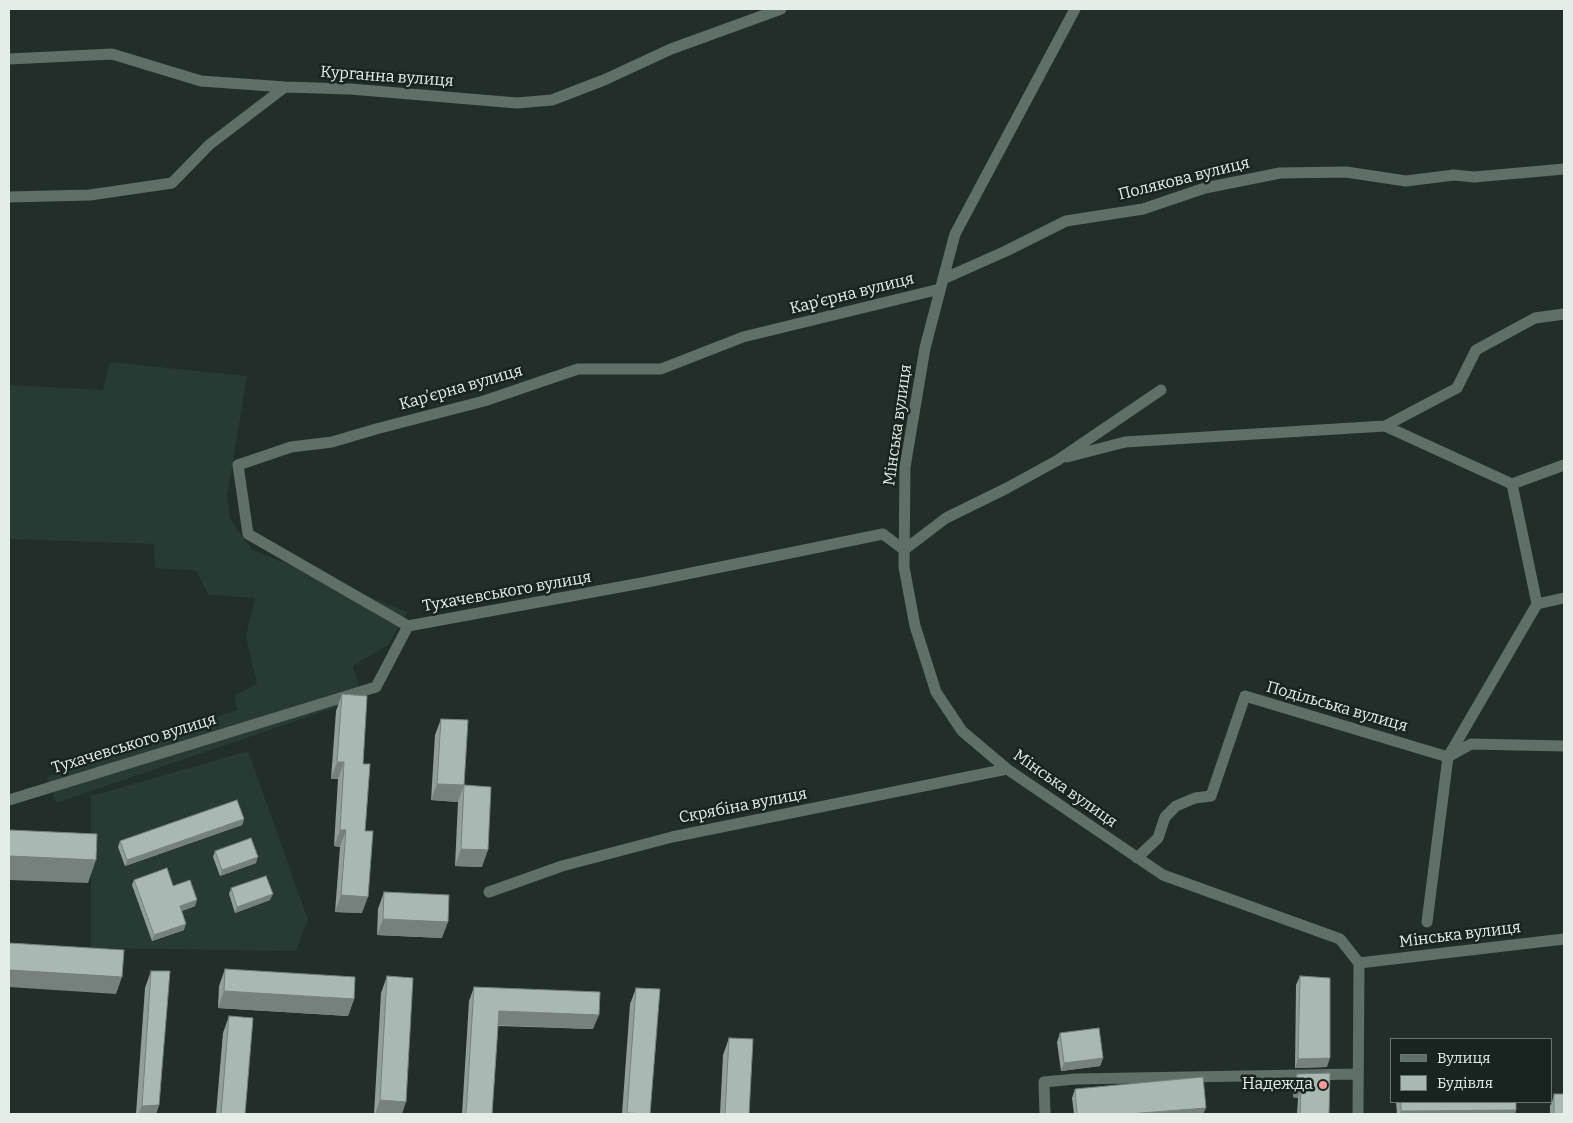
<!DOCTYPE html>
<html>
<head>
<meta charset="utf-8">
<style>
	body { margin:0 }
	#map { position:relative; width:1573px; height:1123px; overflow:hidden; background:#212e29; font-family:Bitter,serif }
	canvas { display:block }
	.frame { position:absolute; inset:0; border:10px solid #e5ede9; pointer-events:none }
	.legend { position:absolute; left:1390px; top:1038px; width:162px; height:65px; box-sizing:border-box; background:#18241f; border:1px solid #6a7470; margin:0; padding:6px 9px; list-style:none; font-size:15px; color:#e5ede9 }
	.legend li { display:flex; align-items:center; gap:10px; height:25px }
	.legend b { width:25px; border:1px solid #6a7470 }
</style>
</head>
<body>
<div id="map">
<canvas width="1573" height="1123"></canvas>
<div class="frame"></div>
<ul class="legend">
<li><b style="height:6px;background:#616f69"></b>Вулиця</li>
<li><b style="height:14px;background:#a9b8b2"></b>Будівля</li>
</ul>
</div>
<script>
const context = document.querySelector('canvas').getContext('2d');
context.lineJoin = 'round';
function fillPath(path, color) { context.fillStyle = color; context.fill(path, 'evenodd'); }
const poly = rows => new Path2D(rows.map(r => 'M' + r).join(''));
function stroke(path, color, width, dash) { context.strokeStyle = color; context.lineWidth = width; context.lineCap = dash ? 'butt' : 'round'; context.setLineDash(dash || []); context.stroke(path); }
function label(font, color, halo, rows, align = 'center') {
  context.font = font + ' Bitter,serif'; context.lineWidth = 5; context.setLineDash([]); context.textBaseline = 'middle'; context.strokeStyle = halo; context.fillStyle = color; for (const [text, x, y, turn = 0] of rows) {
    context.save(); context.translate(x, y); context.rotate((+turn || 0) * Math.PI / 180); context.textAlign = isNaN(turn) ? turn : align; if (halo) context.strokeText(text, 0, 0); context.fillText(text, 0, 0); context.restore();
  }
}
const built = poly([
	[110,362,247,376,227,497,230,519,252,550,407,612,388,645,353,666,363,698,56,803,47,777,237,710,235,695,257,684,246,636,255,598,209,595,196,571,155,568,154,544,9,539,9,385,103,390],
	[248,751,308,920,296,951,91,948,91,796]
]);
const street = poly([
	[1075,9,955,234,943,279,925,348,905,467,904,567,915,626,936,692,962,731,1007,769,1163,875,1340,939,1359,963,1358,1114],
	[9,59,112,54,201,81,285,87],
	[9,197,90,195,172,183,209,145,285,87,350,89,517,103,552,100,604,80,671,49,781,9],
	[943,279,1006,251,1066,221,1143,209,1205,188,1280,173,1346,172,1406,181,1454,175,1474,177,1564,169],
	[1385,426,1457,388,1476,350,1535,318,1564,314],
	[1067,457,1125,442,1385,426,1512,484,1537,604,1448,757,1427,922],
	[1512,484,1564,465],
	[1537,604,1564,598],
	[408,626,248,534,238,465,291,447,332,442,376,429,484,401,578,369,661,369,743,337,940,289],
	[9,800,376,687,408,626,647,582,883,534,904,550,946,518,1007,488,1058,460,1161,390],
	[1137,858,1158,838,1165,817,1176,806,1195,798,1211,796,1245,696,1448,757,1471,744,1564,746],
	[489,892,562,866,672,837,1007,769],
	[1359,963,1564,939],
	[1045,1114,1044,1082,1076,1079,1358,1074]
]);
const wall = poly([
	[342,694,363,764,365,831,362,913,335,912,340,847,334,846,338,779,331,779,336,711],
	[441,719,464,785,482,867,455,866,458,802,431,800,435,735],
	[244,819,242,825,125,866,118,847,120,841],
	[215,851,256,863,220,876,213,857],
	[134,880,195,906,182,911,184,930,152,941,132,885],
	[231,888,270,900,235,913,229,894],
	[384,892,442,938,377,935,378,909],
	[225,969,354,999,348,1016,218,1008,219,986],
	[151,971,159,1105,156,1114,136,1114,145,988],
	[387,976,402,1114,374,1114,381,993],
	[1300,976,1327,1067,1295,1068,1296,985],
	[474,987,593,1029,498,1026,492,1114,462,1114,469,1001],
	[636,988,650,1114,622,1114,630,1004],
	[229,1016,245,1114,216,1114,223,1033],
	[1060,1033,1103,1058,1100,1066,1061,1071,1057,1042],
	[729,1038,749,1114,720,1114,723,1055],
	[1297,1074,1329,1114,1297,1114,1298,1098,1293,1097,1294,1083],
	[1075,1089,1203,1114,1074,1114,1072,1098],
	[1554,1094,1564,1114,1550,1114,1550,1106,1552,1102],
	[1396,1102,1516,1102,1515,1114,1397,1114]
]);
const shadedWall = poly([
	[337,762,344,762,338,779,331,779],
	[437,784,464,785,458,802,431,800],
	[244,819,242,825,125,866,127,860],
	[340,830,346,830,340,847,334,846],
	[461,849,488,850,482,867,455,866],
	[9,856,96,860,88,883,9,880],
	[258,857,256,863,220,876,222,870],
	[273,894,270,900,235,913,237,907],
	[341,895,368,897,362,913,335,912],
	[197,900,195,906,178,912,180,906],
	[383,919,448,922,442,938,377,935],
	[186,924,184,930,152,941,154,935],
	[9,970,122,977,116,994,9,987],
	[224,991,354,999,348,1016,218,1008],
	[499,1011,599,1015,593,1029,494,1025],
	[1103,1058,1100,1066,1061,1071,1064,1063],
	[1330,1058,1327,1067,1295,1068,1298,1059],
	[1296,1088,1301,1089,1298,1098,1293,1097],
	[380,1100,406,1102,402,1114,375,1114],
	[159,1105,156,1114,138,1114,142,1106],
	[1206,1108,1203,1114,1128,1114],
	[1516,1110,1515,1114,1400,1114,1401,1111]
]);
const building = poly([
	[342,694,367,696,363,764,370,764,365,831,373,831,368,897,341,895,346,830,340,830,344,762,337,762,342,694],
	[441,719,468,720,464,785,437,784,441,719],
	[464,785,491,787,488,850,461,849,464,785],
	[237,800,244,819,127,860,120,841,237,800],
	[9,830,97,834,96,860,9,856,9,830],
	[251,838,258,857,222,870,215,851,251,838],
	[167,868,173,886,190,880,197,900,180,906,186,924,154,935,134,880,167,868],
	[266,876,273,894,237,907,231,888,266,876],
	[384,892,449,895,448,922,383,919,384,892],
	[9,943,124,950,122,977,9,970,9,943],
	[225,969,355,977,354,999,224,991,225,969],
	[151,971,170,971,159,1105,142,1106,151,971],
	[387,976,413,978,406,1102,380,1100,387,976],
	[1300,976,1330,978,1330,1058,1298,1059,1300,976],
	[474,987,600,992,599,1015,499,1011,492,1114,466,1114,474,987],
	[636,988,660,989,650,1114,627,1113,636,988],
	[229,1016,253,1018,245,1114,221,1114,229,1016],
	[1099,1028,1103,1058,1064,1063,1060,1033,1099,1028],
	[729,1038,753,1039,749,1114,725,1114,729,1038],
	[1330,1073,1329,1114,1300,1114,1301,1089,1296,1088,1297,1074,1330,1073],
	[1203,1077,1206,1108,1128,1114,1077,1114,1075,1089,1203,1077],
	[1554,1094,1564,1094,1564,1114,1554,1114,1554,1094],
	[1401,1102,1516,1102,1516,1110,1401,1111,1401,1102]
]);
const markers = [
	[1323,1085,5,"#f59b9b"]
];
const streetNames = [
	["Курганна вулиця",387,77,4],
	["Полякова вулиця",1184,179,-14],
	["Кар’єрна вулиця",852,294,-14],
	["Кар’єрна вулиця",461,388,-16],
	["Мінська вулиця",898,425,-82],
	["Тухачевського вулиця",507,592,-10],
	["Подільська вулиця",1337,707,16],
	["Тухачевського вулиця",134,744,-17],
	["Мінська вулиця",1065,789,35],
	["Скрябіна вулиця",743,806,-11],
	["Мінська вулиця",1460,935,-7]
];
const poiNames = [
	["Надежда",1313,1085]
];
fillPath(built, '#273b34');
stroke(street, '#616f69', 11);
fillPath(wall, '#919e99');
fillPath(shadedWall, '#76817d');
fillPath(building, '#a9b8b2');
stroke(building, '#76817d', 1);
for (const [x, y, r, color] of markers) { const dot = new Path2D(); dot.arc(x, y, r, 0, 2 * Math.PI); context.fillStyle = color; context.fill(dot); stroke(dot, '#18241f', 2); }
label('16px', '#e5ede9', '#18241f', streetNames);
label('16px', '#e5ede9', '#18241f', poiNames, 'right');
</script>
</body>
</html>
